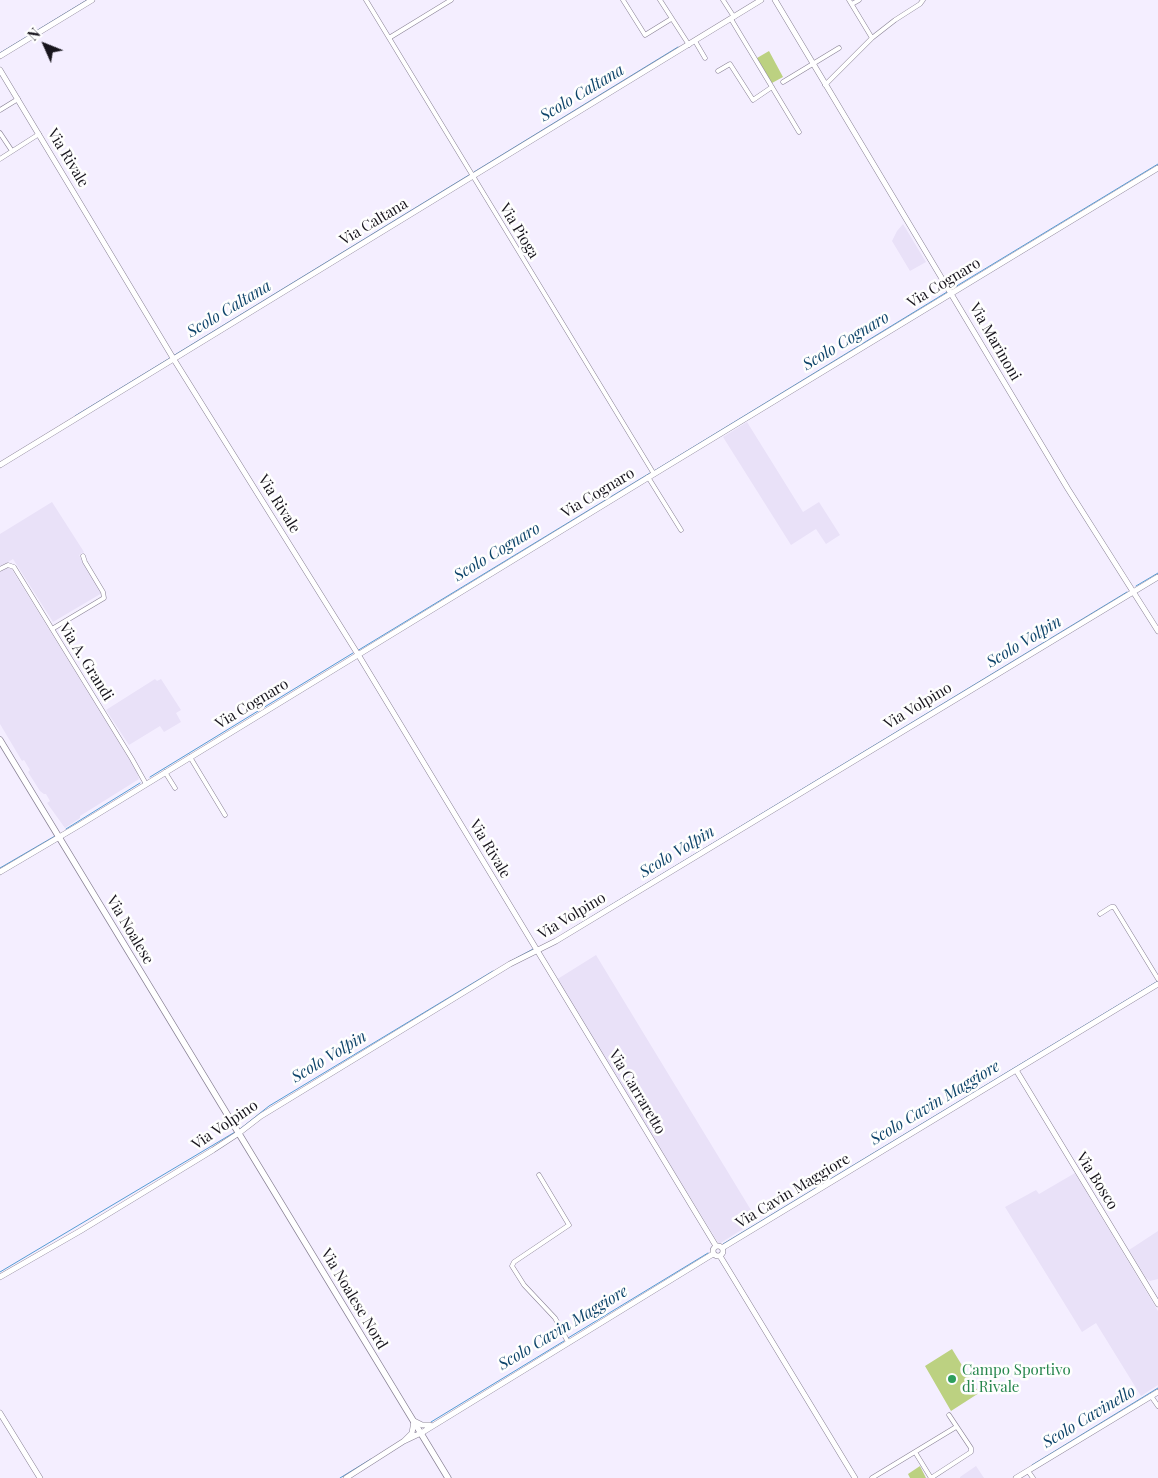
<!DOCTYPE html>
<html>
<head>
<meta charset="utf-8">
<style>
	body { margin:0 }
	#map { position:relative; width:1158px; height:1478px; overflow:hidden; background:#f4eeff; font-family:"Playfair Display",serif }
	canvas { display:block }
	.north { position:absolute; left:20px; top:20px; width:50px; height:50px; -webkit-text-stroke:4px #fefefe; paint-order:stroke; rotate:314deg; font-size:14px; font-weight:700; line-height:20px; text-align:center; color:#18151d }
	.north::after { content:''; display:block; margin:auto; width:18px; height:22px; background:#18151d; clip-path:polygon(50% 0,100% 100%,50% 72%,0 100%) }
</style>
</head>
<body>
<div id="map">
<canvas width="1158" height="1478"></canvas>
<div class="north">N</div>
</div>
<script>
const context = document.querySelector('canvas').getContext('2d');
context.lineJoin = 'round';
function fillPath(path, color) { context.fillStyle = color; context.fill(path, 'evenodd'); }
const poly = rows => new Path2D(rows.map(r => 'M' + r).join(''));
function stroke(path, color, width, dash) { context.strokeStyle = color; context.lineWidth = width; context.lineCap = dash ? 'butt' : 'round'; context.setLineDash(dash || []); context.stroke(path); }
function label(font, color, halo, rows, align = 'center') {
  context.font = font + ' "Playfair Display",serif'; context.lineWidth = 5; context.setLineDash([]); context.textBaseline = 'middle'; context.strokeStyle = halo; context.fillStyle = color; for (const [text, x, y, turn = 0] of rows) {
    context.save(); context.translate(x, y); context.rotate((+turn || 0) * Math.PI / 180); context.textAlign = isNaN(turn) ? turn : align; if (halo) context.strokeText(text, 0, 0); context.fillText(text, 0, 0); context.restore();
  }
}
const built = poly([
	[903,224,926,262,910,271,892,241,897,231],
	[747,422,803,512,819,502,840,535,826,544,816,529,791,545,723,437],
	[52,502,84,552,79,555,102,593,53,622,13,559,0,567,0,534],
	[7,568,11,568,136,770,139,779,80,816,80,818,65,828,47,803,50,801,46,794,44,794,40,791,28,772,30,770,24,760,22,761,0,724,0,572],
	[155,679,157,681,161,679,181,710,176,713,181,722,164,732,160,726,129,745,106,710],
	[596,955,757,1220,719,1244,556,980],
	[1075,1173,1158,1311,1158,1385,1141,1396,1096,1323,1082,1332,1005,1207,1036,1190,1039,1194],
	[1158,1231,1158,1279,1150,1281,1146,1278,1129,1250],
	[976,1466,984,1478,960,1478,960,1477]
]);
const green = poly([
	[769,51,783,77,772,83,757,58],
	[952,1349,979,1393,951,1411,925,1366],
	[920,1466,926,1478,910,1478,908,1474]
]);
const stream = poly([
	[0,53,87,0],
	[474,172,678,47],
	[955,287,1158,164],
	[173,356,469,175],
	[75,416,170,358],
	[654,471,947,292],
	[1136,586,1158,573],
	[357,651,650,473],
	[150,777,353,653],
	[66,829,140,783],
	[0,868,55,836],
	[565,933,1127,592],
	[509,962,535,948],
	[240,1129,269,1106,493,971],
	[723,1244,1158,981],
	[0,1272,235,1132],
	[568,1338,708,1253],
	[431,1422,564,1341],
	[1032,1465,1158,1388],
	[340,1478,371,1459]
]);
const street = poly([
	[366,0,654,474],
	[623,0,645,35,671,19],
	[660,0,689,45],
	[723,0,734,17],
	[849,0,872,38],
	[852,4,859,0],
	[731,19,799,132],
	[389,38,451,0],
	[695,41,705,58],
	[718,71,730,64,753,100,772,87],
	[783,82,839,48],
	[825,85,872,38,895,20,920,4,923,0],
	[0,110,18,99],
	[0,133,12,151],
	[0,159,39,134],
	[648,477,681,530],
	[0,569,8,565,14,567,132,759,146,784],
	[52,629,104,598,103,592,85,562,83,556],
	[190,757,225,815],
	[165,772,175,788],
	[1100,914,1111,907,1114,907,1158,979],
	[539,1175,569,1225,514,1262,512,1266,524,1285,555,1318,568,1342],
	[1151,1396,1158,1406],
	[915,1452,931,1478],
	[1028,1471,1033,1478],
	[872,1478,956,1427],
	[931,1478,971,1452,971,1448,949,1415]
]);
const secondary = poly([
	[775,0,1068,489,1158,631],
	[0,56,92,0],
	[0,70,173,358,359,656,716,1246],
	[0,465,761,0],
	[0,872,78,826,654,474,1158,168],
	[1016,1070,1158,1304],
	'713 1251a5 5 0 1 1 10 0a5 5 0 1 1-10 0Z',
	[722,1248,1158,984],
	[720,1256,855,1478],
	[0,1277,80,1231,213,1150,239,1133,261,1116,510,964,556,941,1158,577],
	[0,1413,40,1478],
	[404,1441,423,1432,713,1254],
	[346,1478,404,1441,412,1433,414,1421,422,1425,430,1425],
	[1016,1478,1158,1392]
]);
const primary = poly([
	[0,740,448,1478]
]);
const markers = [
	[952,1379,5,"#2e9e5b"]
];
const streetNames = [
	["Via Rivale",68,158,59],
	["Via Caltana",374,222,-31],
	["Via Pioga",519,231,59],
	["Via Cognaro",944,283,-31],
	["Via Marinoni",995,342,60],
	["Via Cognaro",598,493,-31],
	["Via Rivale",279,504,58],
	["Via A. Grandi",86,662,58],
	["Via Cognaro",252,704,-31],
	["Via Volpino",918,706,-31],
	["Via Rivale",490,849,59],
	["Via Volpino",572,916,-31],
	["Via Noalese",130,930,59],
	["Via Carraretto",637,1092,59],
	["Via Volpino",225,1125,-34],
	["Via Bosco",1097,1181,58],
	["Via Cavin Maggiore",793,1191,-31],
	["Via Noalese Nord",354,1299,59]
];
const leisureNames = [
	["Campo Sportivo",962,1370],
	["di Rivale",962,1387]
];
const waterNames = [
	["Scolo Caltana",582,93,-31],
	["Scolo Caltana",229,309,-31],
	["Scolo Cognaro",846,341,-31],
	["Scolo Cognaro",497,552,-31],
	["Scolo Volpin",1024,642,-31],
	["Scolo Volpin",677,852,-31],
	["Scolo Volpin",329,1057,-31],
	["Scolo Cavin Maggiore",935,1103,-31],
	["Scolo Cavin Maggiore",563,1328,-31],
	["Scolo Cavinello",1089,1417,-31]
];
fillPath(built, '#e9e1f8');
fillPath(green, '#bcd181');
stroke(stream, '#559cd4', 1);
stroke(street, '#888194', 5);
stroke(secondary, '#888194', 6);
stroke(primary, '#888194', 7);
stroke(street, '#fff', 4);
stroke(secondary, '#fff', 5);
stroke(primary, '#fff', 5.5);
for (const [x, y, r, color] of markers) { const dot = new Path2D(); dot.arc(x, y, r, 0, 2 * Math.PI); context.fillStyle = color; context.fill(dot); stroke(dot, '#fefefe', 2); }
label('15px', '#18151d', '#fefefe', streetNames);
label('15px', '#27864d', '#fefefe', leisureNames, 'left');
label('italic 16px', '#0e446a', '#fefefe', waterNames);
</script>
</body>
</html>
